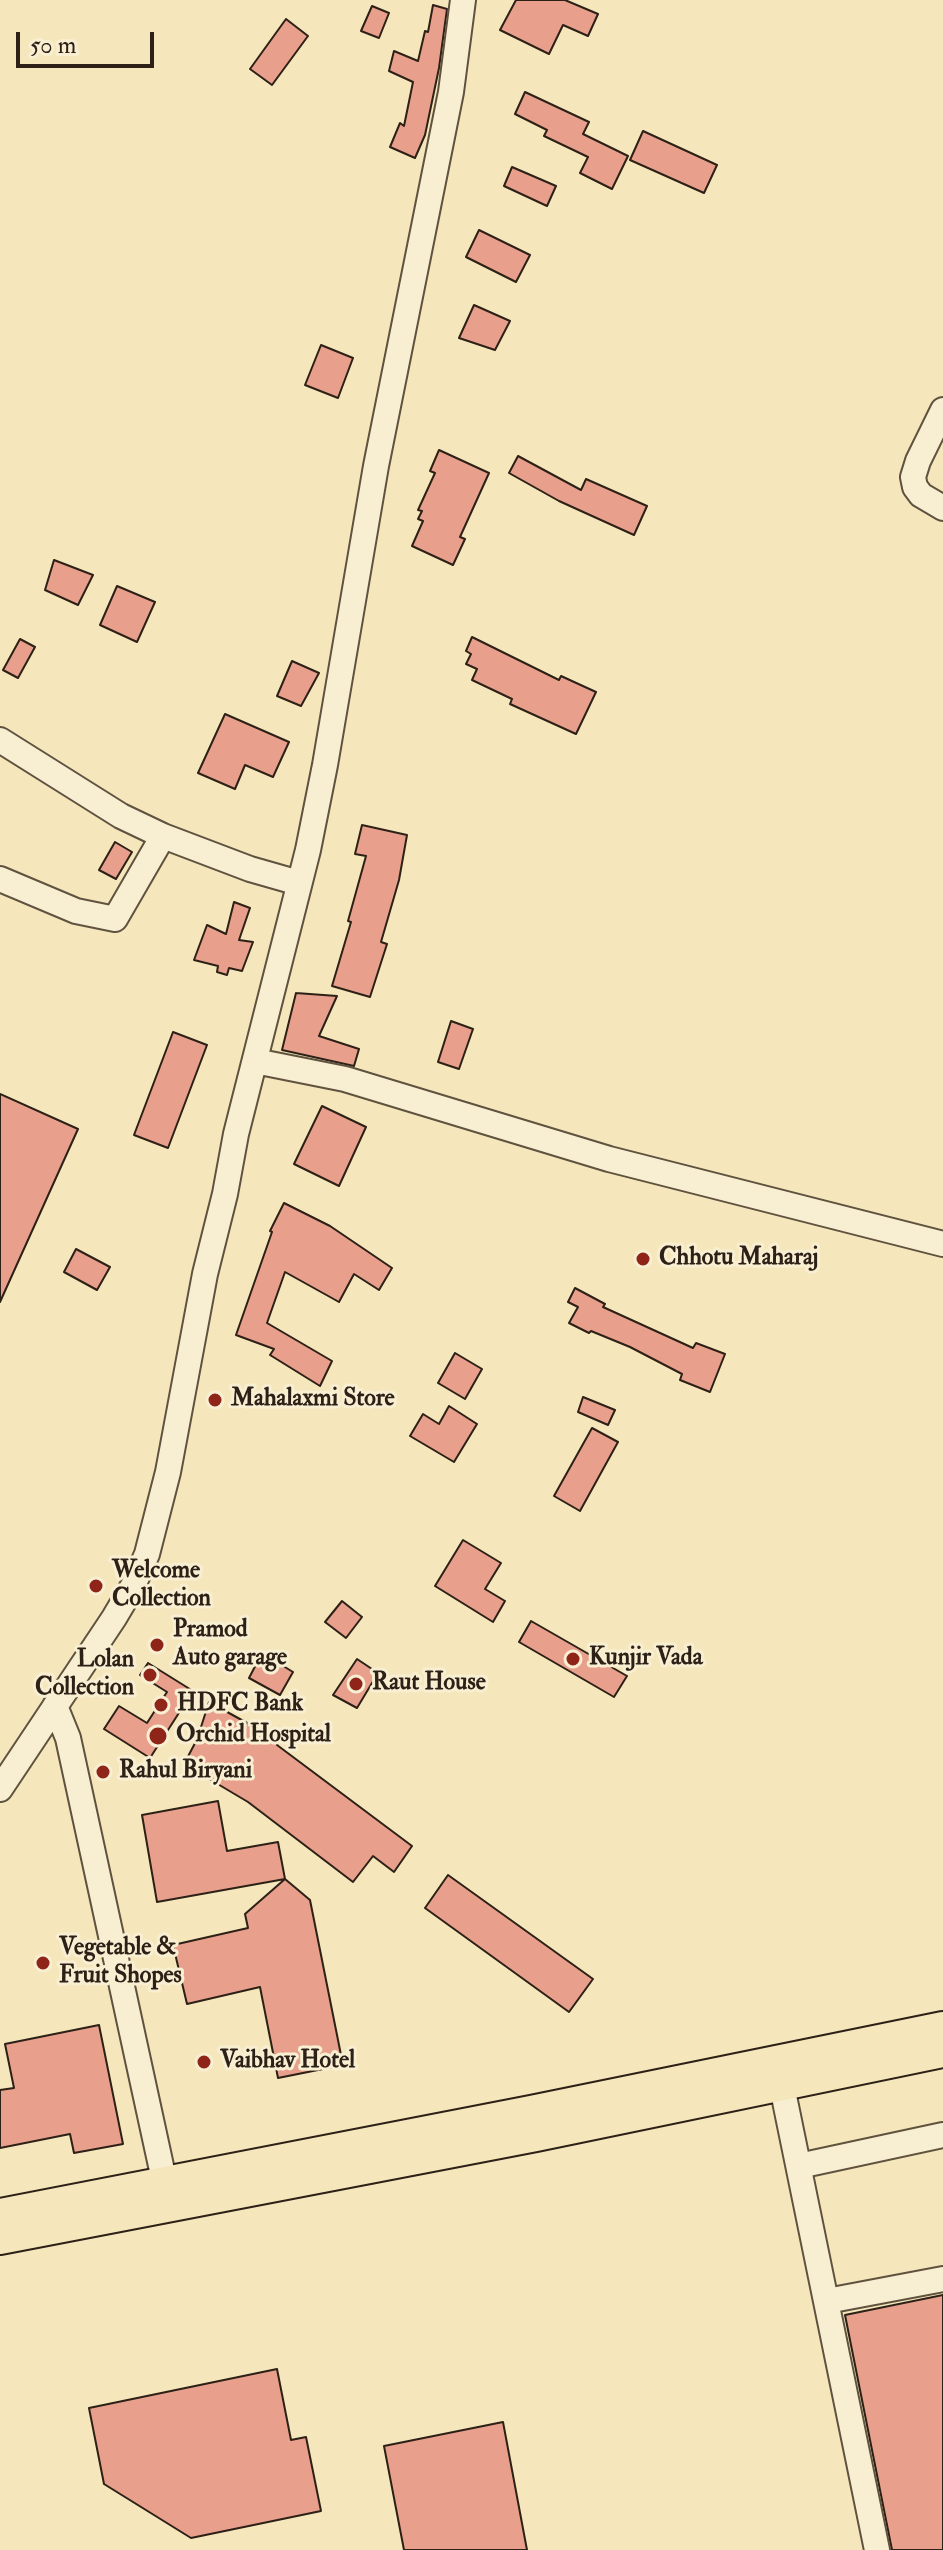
<!DOCTYPE html>
<html>
<head>
<meta charset="utf-8">
<style>
	body { margin:0 }
	#map { position:relative; width:943px; height:2550px; overflow:hidden; background:#f5e7bb; font-family:"IM FELL Double Pica",serif }
	canvas { display:block }
	.scale { position:absolute; left:16px; top:32px; width:138px; height:36px; box-sizing:border-box; border:4px solid #2d2016; border-top:0; padding-left:10px; font-size:24px; line-height:28px; white-space:nowrap; color:#2d2016; -webkit-text-stroke:6px #f8efd3; paint-order:stroke }
</style>
</head>
<body>
<div id="map">
<canvas width="943" height="2550"></canvas>
<div class="scale">50 m</div>
</div>
<script>
const context = document.querySelector('canvas').getContext('2d');
context.lineJoin = 'round';
function fillPath(path, color) { context.fillStyle = color; context.fill(path, 'evenodd'); }
const poly = rows => new Path2D(rows.map(r => 'M' + r).join(''));
function stroke(path, color, width, dash) { context.strokeStyle = color; context.lineWidth = width; context.lineCap = dash ? 'butt' : 'round'; context.setLineDash(dash || []); context.stroke(path); }
function label(font, color, halo, rows, align = 'center') {
  context.font = font + ' "IM FELL Double Pica",serif'; context.lineWidth = 6; context.setLineDash([]); context.textBaseline = 'middle'; context.strokeStyle = halo; context.fillStyle = color; for (const [text, x, y, turn = 0] of rows) {
    context.save(); context.translate(x, y); context.rotate((+turn || 0) * Math.PI / 180); context.textAlign = isNaN(turn) ? turn : align; if (halo) context.strokeText(text, 0, 0); context.fillText(text, 0, 0); context.restore();
  }
}
const building = poly([
	[516,0,565,0,598,14,588,36,563,25,549,54,500,30,516,0],
	[433,5,447,9,439,68,425,135,415,158,390,147,400,123,404,126,413,82,389,71,394,51,418,61,425,31,428,32,433,5],
	[372,6,389,13,379,38,361,31,372,6],
	[286,19,308,36,272,85,250,69,286,19],
	[525,92,589,122,583,134,628,156,612,189,580,173,588,157,544,136,547,130,515,114,525,92],
	[643,131,717,165,704,193,630,160,643,131],
	[512,167,556,186,547,206,504,186,512,167],
	[479,230,530,255,516,282,466,257,479,230],
	[474,305,510,321,495,350,459,338,474,305],
	[321,345,353,358,338,398,305,385,321,345],
	[439,450,489,473,460,537,465,539,453,565,412,546,423,521,418,519,422,511,418,510,435,473,430,471,439,450],
	[518,456,581,490,586,479,647,506,634,535,559,501,509,473,518,456],
	[54,560,93,575,78,605,45,590,54,560],
	[117,586,155,602,137,642,100,625,117,586],
	[472,637,559,680,561,676,596,692,576,734,510,704,512,699,472,680,477,669,466,664,471,654,466,651,472,637],
	[20,639,35,647,18,678,3,670,20,639],
	[292,661,319,673,301,706,277,696,292,661],
	[225,714,289,742,273,777,245,765,235,789,198,773,225,714],
	[362,825,407,835,399,880,381,942,387,944,370,997,332,986,351,922,348,921,366,856,355,854,362,825],
	[115,842,132,852,116,879,99,870,115,842],
	[234,902,250,908,239,940,253,942,242,971,229,968,227,975,217,972,218,966,194,960,207,925,226,934,234,902],
	[296,993,337,996,319,1036,359,1049,354,1066,282,1050,296,993],
	[451,1021,473,1029,459,1069,438,1062,451,1021],
	[173,1032,207,1045,168,1148,134,1135,173,1032],
	[0,1094,78,1129,0,1302,0,1094],
	[322,1106,366,1127,339,1186,294,1164,322,1106],
	[284,1203,330,1226,392,1268,379,1290,354,1274,339,1302,285,1272,267,1323,332,1361,320,1386,270,1355,274,1349,236,1335,272,1232,270,1231,284,1203],
	[76,1249,110,1267,97,1290,64,1272,76,1249],
	[575,1288,605,1304,603,1307,693,1348,696,1343,725,1354,710,1392,680,1380,682,1374,630,1347,591,1331,589,1333,569,1323,578,1307,568,1302,575,1288],
	[455,1353,482,1369,465,1399,438,1383,455,1353],
	[583,1397,615,1410,608,1425,578,1412,583,1397],
	[449,1406,477,1424,454,1462,410,1436,423,1414,439,1424,449,1406],
	[592,1428,618,1442,580,1511,554,1496,592,1428],
	[463,1540,501,1563,485,1589,505,1601,493,1622,435,1586,463,1540],
	[342,1601,362,1617,346,1638,325,1622,342,1601],
	[531,1621,627,1676,614,1697,519,1642,531,1621],
	[262,1653,293,1672,280,1695,249,1678,262,1653],
	[357,1659,378,1673,357,1708,333,1695,357,1659],
	[148,1663,193,1691,150,1758,104,1729,119,1706,147,1723,167,1692,140,1675,148,1663],
	[209,1702,278,1740,277,1745,412,1846,394,1872,373,1856,353,1882,248,1802,184,1764,203,1728,201,1727,209,1702],
	[218,1801,227,1851,278,1842,285,1879,157,1902,142,1815,218,1801],
	[448,1875,593,1979,569,2012,425,1908,448,1875],
	[285,1879,310,1900,343,2065,278,2078,260,1987,187,2004,173,1945,248,1928,245,1914,285,1879],
	[99,2025,123,2144,74,2153,70,2134,0,2148,0,2090,14,2088,5,2044,99,2025],
	[943,2295,943,2550,892,2550,845,2315,943,2295],
	[277,2369,291,2440,306,2437,321,2511,191,2538,104,2484,89,2408,277,2369],
	[503,2422,527,2550,404,2550,384,2446,503,2422]
]);
const minor = poly([
	[943,410,918,461,913,477,915,487,921,495,943,508],
	[0,740,121,816,163,836,250,869,299,883],
	[0,879,76,911,115,919,163,836],
	[255,1061,345,1079,609,1159,943,1244],
	[55,1706,68,1738,168,2198],
	[0,1789,114,1618,133,1586,147,1554,168,1472,205,1274,225,1194,236,1134,308,850,325,765,376,466,451,92,463,0],
	[778,2067,877,2550],
	[799,2166,943,2135],
	[827,2301,943,2279]
]);
const major = poly([
	[0,2214,531,2111,943,2027],
	[0,2239,536,2136,943,2052]
]);
const markers = [
	[643,1259,8,"#8f2418"],
	[215,1400,8,"#8f2418"],
	[96,1586,8,"#8f2418"],
	[157,1645,8,"#8f2418"],
	[573,1659,8,"#8f2418"],
	[150,1675,8,"#8f2418"],
	[356,1684,8,"#8f2418"],
	[161,1705,8,"#8f2418"],
	[158,1736,10,"#8f2418"],
	[103,1772,8,"#8f2418"],
	[43,1963,8,"#8f2418"],
	[204,2062,8,"#8f2418"]
];
const poiNames = [
	["Chhotu Maharaj",659,1259],
	["Mahalaxmi Store",231,1400],
	["Welcome",112,1572],
	["Collection",112,1600],
	["Pramod",173,1631],
	["Auto garage",173,1659],
	["Kunjir Vada",589,1659],
	["Lolan",134,1661,"right"],
	["Collection",134,1689,"right"],
	["Raut House",372,1684],
	["HDFC Bank",177,1705],
	["Orchid Hospital",176,1736],
	["Rahul Biryani",119,1772],
	["Vegetable &",59,1949],
	["Fruit Shopes",59,1977],
	["Vaibhav Hotel",220,2062]
];
fillPath(building, '#e8a08c');
stroke(building, '#2d2016', 2);
stroke(minor, '#5f523f', 28);
stroke(major, '#2d2016', 34);
stroke(minor, '#f8efd3', 24);
stroke(major, '#f5e7bb', 30);
for (const [x, y, r, color] of markers) { const dot = new Path2D(); dot.arc(x, y, r, 0, 2 * Math.PI); context.fillStyle = color; context.fill(dot); stroke(dot, '#f8efd3', 3); }
label('bold 24px', '#2d2016', '#f8efd3', poiNames, 'left');
</script>
</body>
</html>
